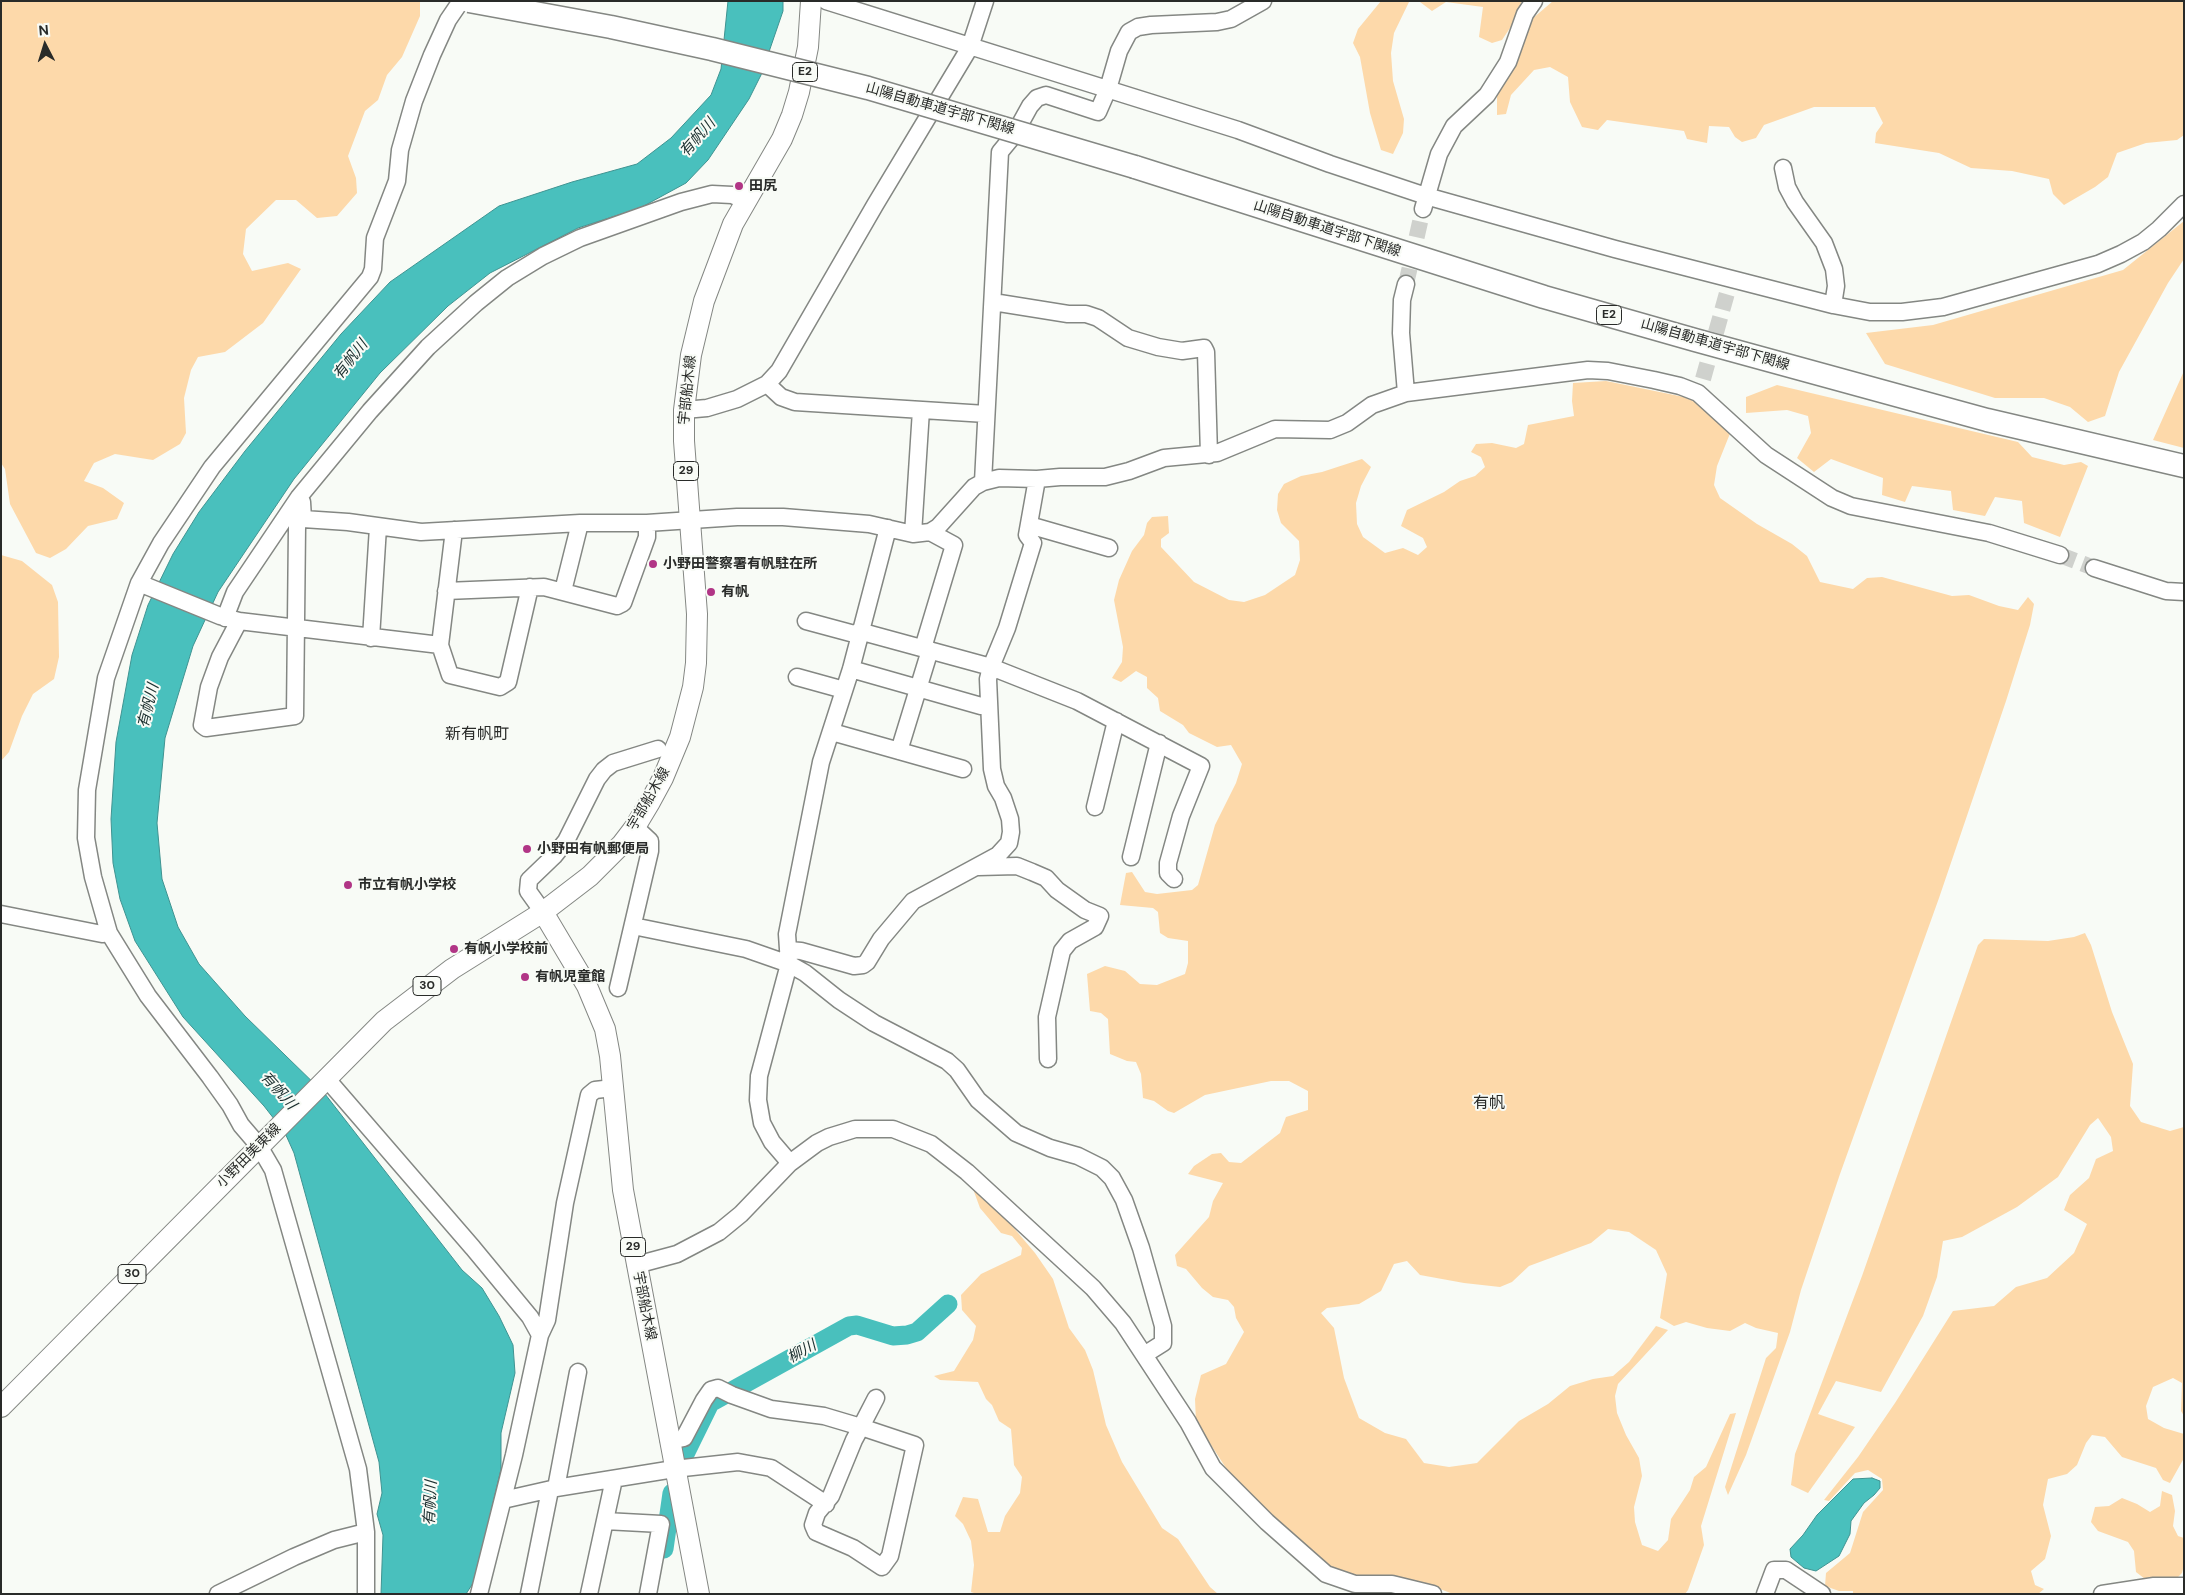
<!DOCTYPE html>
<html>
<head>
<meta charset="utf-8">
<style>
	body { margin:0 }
	#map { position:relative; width:2185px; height:1595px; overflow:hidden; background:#f8fbf6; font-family:"DM Sans",sans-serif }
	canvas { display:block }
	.frame { position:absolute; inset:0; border:2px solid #292b29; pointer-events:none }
	.north { position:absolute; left:20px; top:20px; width:50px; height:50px; -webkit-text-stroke:4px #f8fbf6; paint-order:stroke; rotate:355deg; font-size:14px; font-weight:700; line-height:20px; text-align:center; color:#292b29 }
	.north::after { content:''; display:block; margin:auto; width:18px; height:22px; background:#292b29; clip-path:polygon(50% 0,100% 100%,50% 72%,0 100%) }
</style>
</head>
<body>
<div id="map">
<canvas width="2185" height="1595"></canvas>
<div class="frame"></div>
<div class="north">N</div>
</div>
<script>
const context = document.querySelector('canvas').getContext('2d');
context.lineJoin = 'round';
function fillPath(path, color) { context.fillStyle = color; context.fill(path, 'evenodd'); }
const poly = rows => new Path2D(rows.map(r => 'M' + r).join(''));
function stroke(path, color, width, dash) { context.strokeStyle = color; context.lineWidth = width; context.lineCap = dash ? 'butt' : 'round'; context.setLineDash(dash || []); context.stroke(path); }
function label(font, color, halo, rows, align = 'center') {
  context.font = font + ' "DM Sans","Noto Sans JP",sans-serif'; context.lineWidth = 4; context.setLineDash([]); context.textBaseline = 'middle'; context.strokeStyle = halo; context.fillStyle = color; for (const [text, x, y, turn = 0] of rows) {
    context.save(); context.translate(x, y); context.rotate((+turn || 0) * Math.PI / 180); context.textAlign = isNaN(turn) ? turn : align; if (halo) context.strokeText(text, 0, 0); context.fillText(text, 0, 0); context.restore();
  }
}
const green = poly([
	[1,1,420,1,420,16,402,57,387,75,378,100,365,111,348,156,356,178,357,193,337,216,317,218,296,200,276,200,246,229,243,254,252,271,288,263,301,269,263,323,225,352,198,357,191,370,184,398,186,433,180,444,153,460,115,454,94,463,84,481,103,488,124,503,117,519,88,526,66,549,50,558,36,553,10,504,5,469,1,463],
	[1381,1,1522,1,1512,25,1502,40,1492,43,1479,37,1483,7,1446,2,1432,11,1420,2,1409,2,1394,33,1391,53,1393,81,1404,119,1403,133,1393,154,1381,150,1370,113,1360,57,1353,43,1358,29],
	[1553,1,2184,1,2184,135,2177,140,2146,143,2117,153,2108,177,2095,187,2064,205,2053,194,2049,179,2012,171,1971,168,1939,153,1875,143,1876,133,1883,123,1875,107,1814,107,1764,125,1756,138,1742,142,1735,137,1729,127,1709,126,1707,143,1687,139,1684,131,1607,120,1598,130,1582,127,1570,102,1568,77,1550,67,1534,70,1511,95,1506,114,1497,115,1497,96,1519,53,1532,19],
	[2184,221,2184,259,2168,283,2119,372,2105,416,2088,422,2070,407,2044,398,1995,398,1885,364,1866,333,1933,325,2123,270],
	[2184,371,2184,448,2153,440],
	[1606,381,1684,397,1709,408,1731,431,1717,466,1714,485,1720,498,1757,524,1792,544,1807,556,1820,582,1853,589,1867,578,1882,577,1952,596,1969,595,1999,606,2018,610,2028,597,2034,604,2030,625,2006,701,1939,898,1840,1174,1801,1290,1790,1332,1746,1455,1728,1495,1725,1487,1766,1358,1776,1348,1778,1333,1756,1328,1745,1323,1730,1331,1707,1328,1686,1322,1674,1326,1660,1318,1667,1274,1656,1250,1629,1232,1608,1229,1591,1243,1529,1266,1512,1282,1500,1287,1464,1283,1420,1275,1407,1261,1394,1264,1381,1291,1359,1304,1327,1308,1321,1313,1334,1328,1344,1378,1359,1418,1385,1433,1406,1439,1424,1463,1449,1467,1477,1463,1519,1421,1548,1404,1570,1386,1593,1379,1613,1376,1629,1362,1656,1326,1668,1330,1618,1384,1615,1396,1617,1413,1626,1435,1639,1458,1642,1476,1634,1507,1635,1522,1642,1545,1658,1551,1668,1540,1671,1519,1690,1490,1694,1477,1706,1467,1730,1414,1736,1413,1701,1526,1704,1545,1688,1590,1685,1594,1453,1594,1435,1587,1351,1574,1327,1565,1239,1488,1196,1422,1195,1399,1201,1375,1226,1364,1244,1332,1236,1318,1234,1307,1228,1300,1213,1297,1202,1288,1186,1269,1177,1266,1175,1255,1209,1217,1213,1201,1223,1183,1188,1174,1194,1166,1212,1154,1221,1153,1229,1162,1241,1163,1280,1133,1286,1117,1308,1110,1308,1091,1289,1081,1271,1081,1205,1095,1174,1113,1168,1111,1154,1101,1143,1098,1141,1074,1136,1062,1127,1061,1110,1054,1108,1019,1101,1013,1090,1011,1087,974,1105,966,1125,971,1140,984,1157,985,1185,974,1188,963,1188,941,1168,938,1160,933,1158,912,1153,908,1120,905,1126,873,1132,872,1145,892,1157,894,1192,890,1198,885,1215,825,1236,783,1242,764,1231,745,1217,747,1189,733,1183,725,1160,711,1158,698,1147,688,1147,677,1136,671,1121,682,1112,678,1122,662,1123,647,1114,600,1119,580,1132,551,1144,535,1147,523,1152,517,1168,516,1169,533,1161,539,1161,547,1194,582,1229,600,1244,602,1265,595,1295,575,1300,560,1299,541,1281,523,1277,510,1278,494,1284,484,1301,476,1322,472,1362,459,1371,467,1361,486,1356,503,1357,524,1363,537,1385,553,1403,548,1418,555,1427,547,1423,538,1401,526,1407,510,1444,492,1460,481,1475,476,1485,467,1481,457,1471,452,1476,444,1492,443,1516,448,1524,444,1528,425,1574,416,1572,401,1573,383],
	[1777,385,2018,442,2032,457,2064,465,2081,462,2088,466,2060,537,2024,523,2022,501,1995,497,1985,516,1953,510,1951,491,1912,486,1905,502,1882,495,1883,478,1831,459,1814,472,1797,458,1811,433,1808,416,1787,410,1746,413,1746,397],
	[1,555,22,561,52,585,58,602,59,657,54,679,33,694,22,716,9,752,1,761],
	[2085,933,2091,945,2112,1012,2133,1064,2130,1106,2141,1122,2170,1131,2184,1127,2184,1416,2181,1411,2182,1383,2173,1378,2153,1387,2146,1406,2148,1419,2164,1428,2184,1434,2184,1458,2170,1483,2163,1480,2156,1468,2122,1457,2105,1437,2092,1435,2086,1443,2077,1465,2067,1474,2048,1479,2043,1505,2051,1536,2045,1559,2031,1571,2035,1585,2044,1589,2038,1594,1853,1594,1853,1591,1839,1591,1825,1586,1826,1573,1850,1553,1863,1512,1883,1490,1882,1479,1868,1470,1855,1473,1829,1501,1824,1500,1858,1457,1895,1403,1953,1311,1994,1306,2016,1287,2047,1278,2074,1253,2087,1224,2064,1210,2070,1195,2089,1178,2096,1159,2113,1151,2111,1137,2098,1118,2090,1125,2058,1177,2017,1207,1962,1237,1943,1241,1937,1277,1923,1316,1881,1392,1836,1381,1818,1414,1855,1427,1808,1493,1791,1485,1795,1454,1862,1276,1978,945,1984,939,2048,941,2074,937],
	[973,1189,1008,1221,1035,1253,1053,1279,1069,1328,1085,1350,1093,1370,1106,1425,1122,1462,1162,1528,1178,1539,1210,1587,1218,1594,977,1594,971,1592,974,1565,971,1541,963,1524,955,1516,963,1497,978,1499,988,1532,1000,1532,1005,1516,1020,1493,1022,1477,1014,1465,1011,1429,999,1421,992,1405,986,1399,978,1382,940,1380,934,1376,954,1371,973,1340,976,1326,962,1310,961,1295,981,1274,1021,1255,1022,1248,1012,1236,1001,1233,980,1208],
	[2162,1491,2172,1495,2175,1511,2173,1526,2178,1536,2184,1538,2184,1565,2182,1573,2176,1579,2145,1579,2136,1572,2134,1551,2128,1542,2098,1531,2091,1522,2095,1507,2109,1506,2122,1498,2137,1504,2150,1512,2160,1506]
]);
const water = poly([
	[728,1,783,1,783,11,761,75,749,99,708,160,686,183,640,208,578,228,490,273,448,306,380,373,294,479,218,592,193,646,165,738,157,823,162,879,178,927,199,964,245,1016,325,1094,462,1270,482,1288,499,1316,513,1345,515,1373,501,1433,501,1469,475,1580,466,1594,381,1594,383,1535,377,1514,382,1493,379,1462,294,1153,285,1133,264,1106,183,1017,135,941,120,899,113,863,111,819,116,742,132,655,148,605,173,554,199,512,245,451,341,334,390,282,499,206,572,182,637,164,671,138,711,95,721,69,728,1],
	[1872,1478,1880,1481,1880,1488,1874,1495,1864,1503,1851,1521,1850,1534,1839,1556,1816,1571,1804,1568,1791,1557,1790,1549,1803,1535,1817,1515,1853,1479,1872,1478]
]);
const river = poly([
	[683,1458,710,1403,849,1326,857,1325,893,1336,907,1335,917,1332,948,1304],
	[664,1549,672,1493]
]);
const minorTunnel = poly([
	[1406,284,1423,209],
	[1703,379,1727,293],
	[2060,555,2094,568]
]);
const minor = poly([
	[826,1,1238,130,1330,164,1426,196,1615,249,1833,305,1870,312,1902,312,1943,307,2098,264,2121,254,2143,242,2159,229,2184,204],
	[1783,168,1787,187,1795,202,1824,243,1834,269,1836,286,1833,305],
	[1423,209,1439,154,1454,126,1487,95,1508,62,1525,14,1534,1],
	[1406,284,1402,300,1401,333,1406,393],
	[993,302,1068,314,1086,314,1098,318,1128,338,1158,347,1182,351,1204,348,1206,352,1209,455],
	[767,384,781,397,795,402,986,414],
	[684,410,707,408,737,399,767,384,779,371,875,205,970,47,985,1],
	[983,482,1000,152,1014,135,1030,106,1037,98,1046,95,1098,112,1108,89,1119,51,1129,32,1138,27,1151,25,1217,22,1231,19,1263,1],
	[299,497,302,502,303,519,348,522,421,532,580,523,647,523,737,517,783,517,869,524,913,534,930,532,938,527,974,487,983,482,999,478,1037,479,1060,477,1105,477,1129,471,1164,458,1217,453,1275,429,1330,430,1347,423,1372,405,1406,393,1588,370,1608,371,1654,380,1680,386,1698,393,1766,455,1832,498,1851,506,1989,533,2060,555],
	[1029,525,1109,548],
	[913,534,921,410],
	[2094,568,2166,591,2184,592],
	[139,583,220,616,239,621,440,645,450,675,500,687,508,682,530,587],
	[446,591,544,587,617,606,623,603,647,537,647,523],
	[563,591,580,523],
	[225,618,235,592,299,497,370,411,428,347,476,303,507,278,543,256,580,238,681,202,712,194,732,195,746,201],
	[239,621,220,657,209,687,202,725,206,728,295,716,297,527,297,522,303,519],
	[806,621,858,635],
	[859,631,991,667,1077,701,1201,766,1181,816,1168,863,1168,873,1174,879],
	[371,638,378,527],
	[440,645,454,530],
	[923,648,954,545,930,532],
	[851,669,981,706],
	[797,677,844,690],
	[832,732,963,769],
	[899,751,930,650],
	[1095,807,1116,721],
	[1131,857,1159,743],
	[978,867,1017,866,1032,872,1046,878,1057,890,1085,910,1100,916,1095,927,1070,941,1062,951,1047,1017,1048,1059],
	[543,912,528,891,529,880,554,856,566,841,597,779,604,770,613,763,658,749],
	[1,914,102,934,109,933],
	[633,926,746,949,789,964,805,973,839,1000,874,1023,947,1061,957,1070,978,1100,1016,1133,1050,1148,1078,1156,1102,1168,1112,1178,1124,1200,1141,1248,1163,1326,1163,1343,1144,1355,1188,1422,1213,1468,1267,1522,1326,1574,1355,1584,1392,1584,1433,1594],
	[789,950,801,951,854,966,863,965,867,962,881,939,913,901,998,855,1009,843,1011,832,1010,819,1003,798,996,786,992,769,988,679,991,667,1007,628,1033,543,1027,535,1037,479],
	[618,988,650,851,650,841,635,827],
	[326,1078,473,1248,530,1317,540,1335],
	[790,1163,772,1142,762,1123,758,1100,759,1076,789,964,787,934,821,762,851,669,888,528],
	[636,1265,677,1254,719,1232,741,1214,790,1163,817,1143,829,1137,855,1129,893,1129,931,1144,967,1172,1093,1288,1123,1323,1144,1355],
	[669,1441,684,1438,704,1400,711,1390,718,1388,732,1395,771,1409,824,1416,861,1427,915,1445,890,1556,882,1567,853,1548,816,1532,813,1525,817,1513,831,1496,854,1440,861,1427,876,1398],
	[556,1488,578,1372],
	[503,1500,556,1488,674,1469,738,1462,771,1468,826,1504],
	[605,1521,661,1524,648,1594],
	[218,1594,294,1557,334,1540,366,1532],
	[366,1594,366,1532,358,1469,273,1170,259,1146,241,1125,230,1105,210,1077,148,996,109,933,93,877,86,838,87,790,106,678,139,583,161,543,212,467,370,277,373,269,375,238,397,181,400,150,414,101,432,55,448,20,461,1],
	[479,1594,514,1455,540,1335,547,1320,565,1203,589,1095,595,1090,613,1088],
	[529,1594,550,1490],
	[589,1594,614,1479],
	[1765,1594,1774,1570,1786,1570,1822,1594],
	[2102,1594,2154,1586,2184,1586]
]);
const major = poly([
	[543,912,587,986,605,1029,610,1056,623,1190,699,1594],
	[1,1407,384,1021,452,969,543,912,590,876,622,844,635,827,650,802,663,778,680,737,693,687,696,663,697,614,684,441,684,410,691,355,704,301,733,224,782,139,792,115,799,92,808,47,811,1]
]);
const highway = poly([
	[1135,167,1544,297,1695,340,1987,420,2184,466]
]);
const highwayBridge = poly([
	[469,1,611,27,712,49,868,88,1135,167]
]);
const markers = [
	[739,186,5,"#b13586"],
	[653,564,5,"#b13586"],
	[711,592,5,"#b13586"],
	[527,849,5,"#b13586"],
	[348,885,5,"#b13586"],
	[454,949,5,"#b13586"],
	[525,977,5,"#b13586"]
];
const shields = [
	[805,72,25],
	[1609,315,25],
	[686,471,25],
	[427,986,28],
	[633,1247,25],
	[132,1274,28]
];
const shieldNames = [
	["E2",805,72],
	["E2",1609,315],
	["29",686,471],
	["30",427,986],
	["29",633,1247],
	["30",132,1274]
];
const streetNames = [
	["山陽自動車道宇部下関線",940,109,16],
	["山陽自動車道宇部下関線",1327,229,18],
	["山陽自動車道宇部下関線",1715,345,16],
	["宇部船木線",688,390,-84],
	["宇部船木線",649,799,-60],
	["小野田美東線",249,1156,-45],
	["宇部船木線",644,1306,79]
];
const poiNames = [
	["田尻",749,186],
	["小野田警察署有帆駐在所",663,564],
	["有帆",721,592],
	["小野田有帆郵便局",537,849],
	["市立有帆小学校",358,885],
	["有帆小学校前",464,949],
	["有帆児童館",535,977]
];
const waterNames = [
	["有帆川",698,138,-49],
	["有帆川",351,360,-52],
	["有帆川",149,706,-76],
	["有帆川",278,1091,48],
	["柳川",802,1352,-29],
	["有帆川",431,1503,-87]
];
const quarterNames = [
	["新有帆町",477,735],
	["有帆",1489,1104]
];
fillPath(green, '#fdd9aa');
fillPath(water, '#49c0bd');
stroke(water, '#3f9391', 1);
stroke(river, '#49c0bd', 19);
stroke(minorTunnel, '#cfd1cd', 16, [16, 8]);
stroke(minor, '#848783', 19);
stroke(major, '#848783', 22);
stroke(highway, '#848783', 25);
stroke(minor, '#fff', 16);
stroke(major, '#fff', 20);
stroke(highway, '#fff', 22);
stroke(highwayBridge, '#848783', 25, []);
stroke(highwayBridge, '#fff', 22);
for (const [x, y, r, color] of markers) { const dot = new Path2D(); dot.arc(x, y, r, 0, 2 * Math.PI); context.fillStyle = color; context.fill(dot); stroke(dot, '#f8fbf6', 2); }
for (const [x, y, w] of shields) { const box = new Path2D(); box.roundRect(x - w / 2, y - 9.5, w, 19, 4); context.fillStyle = '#f8fbf6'; context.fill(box); stroke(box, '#292b29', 1); }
label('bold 12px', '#292b29', null, shieldNames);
label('14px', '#292b29', '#f8fbf6', streetNames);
label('bold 14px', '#292b29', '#f8fbf6', poiNames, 'left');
label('italic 15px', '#1a2e2e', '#f8fbf6', waterNames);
label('16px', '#292b29', '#f8fbf6', quarterNames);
</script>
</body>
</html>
